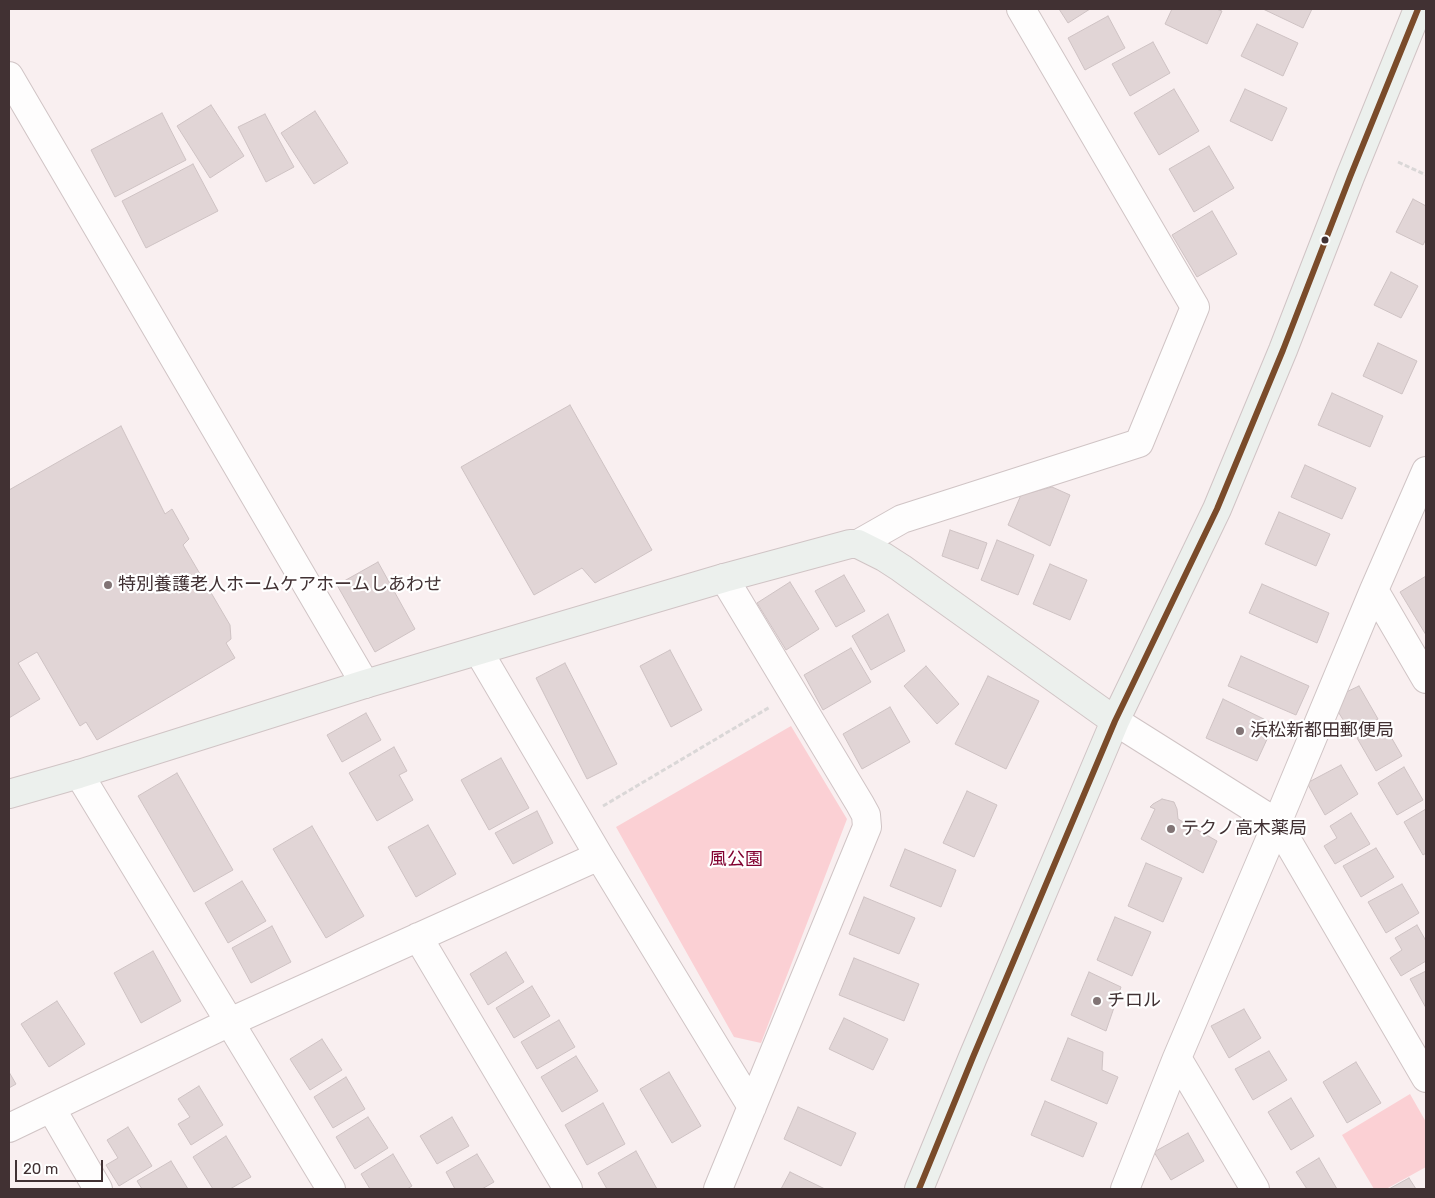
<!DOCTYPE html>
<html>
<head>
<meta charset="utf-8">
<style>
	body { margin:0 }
	#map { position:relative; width:1435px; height:1198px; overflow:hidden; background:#f9eff0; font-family:Rubik,sans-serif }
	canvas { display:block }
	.frame { position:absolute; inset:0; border:10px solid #413133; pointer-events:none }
	.scale { position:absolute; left:15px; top:1160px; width:88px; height:22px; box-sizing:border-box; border:2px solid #413133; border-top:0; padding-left:6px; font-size:15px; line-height:18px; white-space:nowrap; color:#413133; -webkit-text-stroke:4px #fff; paint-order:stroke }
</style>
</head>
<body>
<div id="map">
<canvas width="1435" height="1198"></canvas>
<div class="frame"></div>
<div class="scale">20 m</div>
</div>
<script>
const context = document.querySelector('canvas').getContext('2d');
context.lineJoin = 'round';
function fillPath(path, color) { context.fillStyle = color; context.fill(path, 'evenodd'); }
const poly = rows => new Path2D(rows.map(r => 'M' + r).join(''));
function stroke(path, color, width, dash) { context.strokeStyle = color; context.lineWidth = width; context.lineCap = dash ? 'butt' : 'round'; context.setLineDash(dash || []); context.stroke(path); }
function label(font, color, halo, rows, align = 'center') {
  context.font = font + ' Rubik,"Noto Sans JP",sans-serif'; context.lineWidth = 4.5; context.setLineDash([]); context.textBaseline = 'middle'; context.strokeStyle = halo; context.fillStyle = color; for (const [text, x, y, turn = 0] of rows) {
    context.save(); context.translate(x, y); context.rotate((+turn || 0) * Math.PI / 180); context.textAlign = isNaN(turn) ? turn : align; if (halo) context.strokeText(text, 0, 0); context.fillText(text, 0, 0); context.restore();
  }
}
const green = poly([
	[791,726,847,819,761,1043,734,1037,616,827],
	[1410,1094,1426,1122,1426,1167,1386,1189,1374,1189,1342,1135]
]);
const building = poly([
	[1059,9,1090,9,1068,23,1059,9],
	[1172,9,1216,9,1222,11,1207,44,1165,24,1172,9],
	[1263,9,1312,9,1303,28,1263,9],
	[1108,16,1125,48,1085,70,1068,38,1108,16],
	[1257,24,1298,43,1283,76,1241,56,1257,24],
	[1153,42,1170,73,1130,96,1112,64,1153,42],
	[1174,89,1199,131,1159,155,1134,113,1174,89],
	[1245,89,1287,108,1272,141,1230,121,1245,89],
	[211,105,244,156,210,178,177,126,211,105],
	[315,111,348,163,314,184,281,133,315,111],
	[162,113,186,160,115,197,91,150,162,113],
	[265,114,294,167,266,182,238,127,265,114],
	[1209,146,1234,188,1194,212,1169,169,1209,146],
	[193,164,218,211,146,248,122,201,193,164],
	[1413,199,1426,206,1426,239,1423,245,1396,232,1413,199],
	[1212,211,1237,254,1197,277,1172,235,1212,211],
	[1391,272,1418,286,1401,318,1374,305,1391,272],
	[1378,343,1417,361,1402,394,1363,376,1378,343],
	[1332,393,1383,416,1370,447,1318,425,1332,393],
	[570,405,652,550,595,583,582,568,534,595,461,467,570,405],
	[121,426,165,514,172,509,189,539,183,545,230,625,231,639,226,643,235,658,97,740,86,722,80,726,37,652,18,663,40,699,9,718,9,490,121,426],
	[1305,465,1356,488,1342,519,1291,497,1305,465],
	[1052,487,1070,495,1050,546,1008,525,1021,495,1052,487],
	[1279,512,1330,534,1316,566,1265,544,1279,512],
	[950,530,987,543,978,569,942,556,950,530],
	[997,540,1034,555,1018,595,981,580,997,540],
	[378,562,415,629,375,652,337,585,378,562],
	[1050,564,1087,580,1070,620,1033,604,1050,564],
	[844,575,865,611,836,627,815,591,844,575],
	[1426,576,1426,635,1400,592,1426,576],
	[790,582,819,629,786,650,757,603,790,582],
	[1262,584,1329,613,1317,643,1249,613,1262,584],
	[888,614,905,651,871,670,852,636,888,614],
	[851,648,871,682,823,710,804,675,851,648],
	[670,650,702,710,671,727,640,666,670,650],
	[1241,656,1309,686,1296,715,1228,686,1241,656],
	[565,663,617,764,587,779,536,678,565,663],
	[926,666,959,704,937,724,904,686,926,666],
	[988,676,1039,701,1006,769,955,744,988,676],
	[1359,686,1378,719,1352,734,1337,710,1342,694,1359,686],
	[1223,699,1274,724,1257,761,1206,738,1223,699],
	[890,707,910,742,862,769,843,734,890,707],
	[366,713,381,740,342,762,327,735,366,713],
	[1383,723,1402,756,1376,771,1357,738,1383,723],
	[394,747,407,771,399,775,413,800,377,821,349,773,394,747],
	[501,758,529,808,489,830,461,780,501,758],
	[1341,765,1358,794,1325,815,1307,783,1341,765],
	[1404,767,1423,800,1397,815,1378,783,1404,767],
	[177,773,233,870,194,892,138,796,177,773],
	[967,791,997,805,974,857,943,843,967,791],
	[1162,799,1174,802,1177,809,1178,819,1217,841,1203,873,1141,839,1155,809,1150,807,1153,804,1162,799],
	[1426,809,1426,853,1423,855,1404,822,1426,809],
	[537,811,553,843,513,864,495,833,537,811],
	[1351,813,1370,844,1335,864,1324,846,1337,838,1330,826,1351,813],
	[428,825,456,874,416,897,388,847,428,825],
	[312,826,364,916,326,938,273,849,312,826],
	[1376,848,1394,877,1361,897,1343,866,1376,848],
	[905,849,956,870,941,907,890,886,905,849],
	[1146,863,1182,878,1163,922,1128,906,1146,863],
	[242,881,266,921,228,943,205,903,242,881],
	[1402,884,1419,913,1386,933,1368,902,1402,884],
	[864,897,915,918,899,954,849,934,864,897],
	[1115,917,1151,932,1132,976,1097,960,1115,917],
	[1417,925,1426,941,1426,961,1401,976,1390,958,1402,950,1395,938,1417,925],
	[272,926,291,962,251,983,232,948,272,926],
	[153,951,181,1001,141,1023,114,973,153,951],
	[506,952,524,982,488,1005,470,974,506,952],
	[854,958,919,984,904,1021,839,995,854,958],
	[1426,971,1426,1008,1410,979,1426,971],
	[1089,972,1121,987,1106,1031,1071,1015,1089,972],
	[532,986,550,1016,514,1038,496,1008,532,986],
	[57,1001,85,1044,49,1067,21,1024,57,1001],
	[1244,1009,1261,1038,1229,1058,1211,1026,1244,1009],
	[844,1018,888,1039,873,1070,829,1049,844,1018],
	[559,1020,575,1047,537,1069,521,1042,559,1020],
	[1068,1038,1103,1052,1102,1070,1118,1077,1107,1104,1051,1080,1068,1038],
	[322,1039,342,1070,310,1090,290,1059,322,1039],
	[1269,1051,1287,1080,1253,1100,1235,1069,1269,1051],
	[576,1056,598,1091,562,1112,541,1077,576,1056],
	[1356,1062,1381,1103,1347,1123,1323,1082,1356,1062],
	[9,1072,16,1084,9,1088,9,1072],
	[669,1072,701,1126,672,1143,640,1089,669,1072],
	[346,1077,365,1109,333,1128,314,1097,346,1077],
	[199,1086,223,1125,191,1145,178,1124,190,1117,178,1099,199,1086],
	[1291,1098,1314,1136,1291,1150,1268,1112,1291,1098],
	[1045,1101,1097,1123,1083,1157,1031,1135,1045,1101],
	[603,1103,625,1144,587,1165,565,1125,603,1103],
	[798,1107,856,1133,841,1166,784,1139,798,1107],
	[368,1117,388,1148,355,1169,336,1137,368,1117],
	[452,1117,469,1146,437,1164,420,1136,452,1117],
	[128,1127,152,1166,119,1186,106,1165,118,1158,107,1140,128,1127],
	[1188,1133,1204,1161,1171,1180,1154,1152,1188,1133],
	[226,1136,251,1177,230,1189,213,1189,193,1157,226,1136],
	[636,1151,657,1189,607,1189,598,1173,636,1151],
	[393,1154,412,1186,407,1189,370,1189,361,1174,393,1154],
	[477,1154,494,1182,482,1189,455,1189,446,1172,477,1154],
	[1319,1158,1337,1189,1307,1189,1296,1172,1319,1158],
	[171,1161,188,1189,142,1189,137,1181,171,1161],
	[790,1172,825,1189,781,1189,790,1172],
	[1409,1178,1416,1189,1389,1189,1409,1178]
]);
const path = poly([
	[1398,162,1426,175],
	[603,806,770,707]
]);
const street = poly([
	[9,76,365,684],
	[1426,471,1374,590,1277,823,1426,1078],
	[858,544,902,519,1139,443,1195,307,1021,9],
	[1374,590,1426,679],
	[479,652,599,856,752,1107],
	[1115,721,1277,823,1177,1058,1255,1189],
	[79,774,331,1189],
	[418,937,568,1189],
	[51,1108,98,1189],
	[9,1128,230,1022,599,856],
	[718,1189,867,827,866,815,860,804,724,578],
	[1125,1189,1177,1058]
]);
const secondary = poly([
	[9,794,79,774,365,684,724,578,850,544,858,544,884,557,901,568,1115,721],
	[919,1189,973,1057,1115,721,1217,509,1283,350,1350,177,1418,9]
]);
const bus1 = poly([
	[919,1189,973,1057,1115,721,1217,509,1283,350,1350,177,1418,9]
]);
const markers = [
	[1325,240,4.5,"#413133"],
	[108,585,5,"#817475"],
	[1240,731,5,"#817475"],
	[1171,829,5,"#817475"],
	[1097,1001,5,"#817475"]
];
const poiNames = [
	["特別養護老人ホームケアホームしあわせ",118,585],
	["浜松新都田郵便局",1250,731],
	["テクノ高木薬局",1181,829],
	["チロル",1107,1001]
];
const parkNames = [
	["風公園",736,860]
];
fillPath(green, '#fbd0d4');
fillPath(building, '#e1d5d6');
stroke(building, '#cec2c3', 1);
stroke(street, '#d0c4c5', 30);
stroke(secondary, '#d0c4c5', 30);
stroke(path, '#dad7d7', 3, [5, 2.5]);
stroke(street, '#fefdfd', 28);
stroke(secondary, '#ecf0ed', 28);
stroke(bus1, '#7a4b2a', 6);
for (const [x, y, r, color] of markers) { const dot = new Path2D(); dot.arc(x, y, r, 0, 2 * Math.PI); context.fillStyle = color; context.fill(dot); stroke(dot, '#fff', 2); }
label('18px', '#413133', '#fff', poiNames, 'left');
label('18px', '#81002f', '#fff', parkNames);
</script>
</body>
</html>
